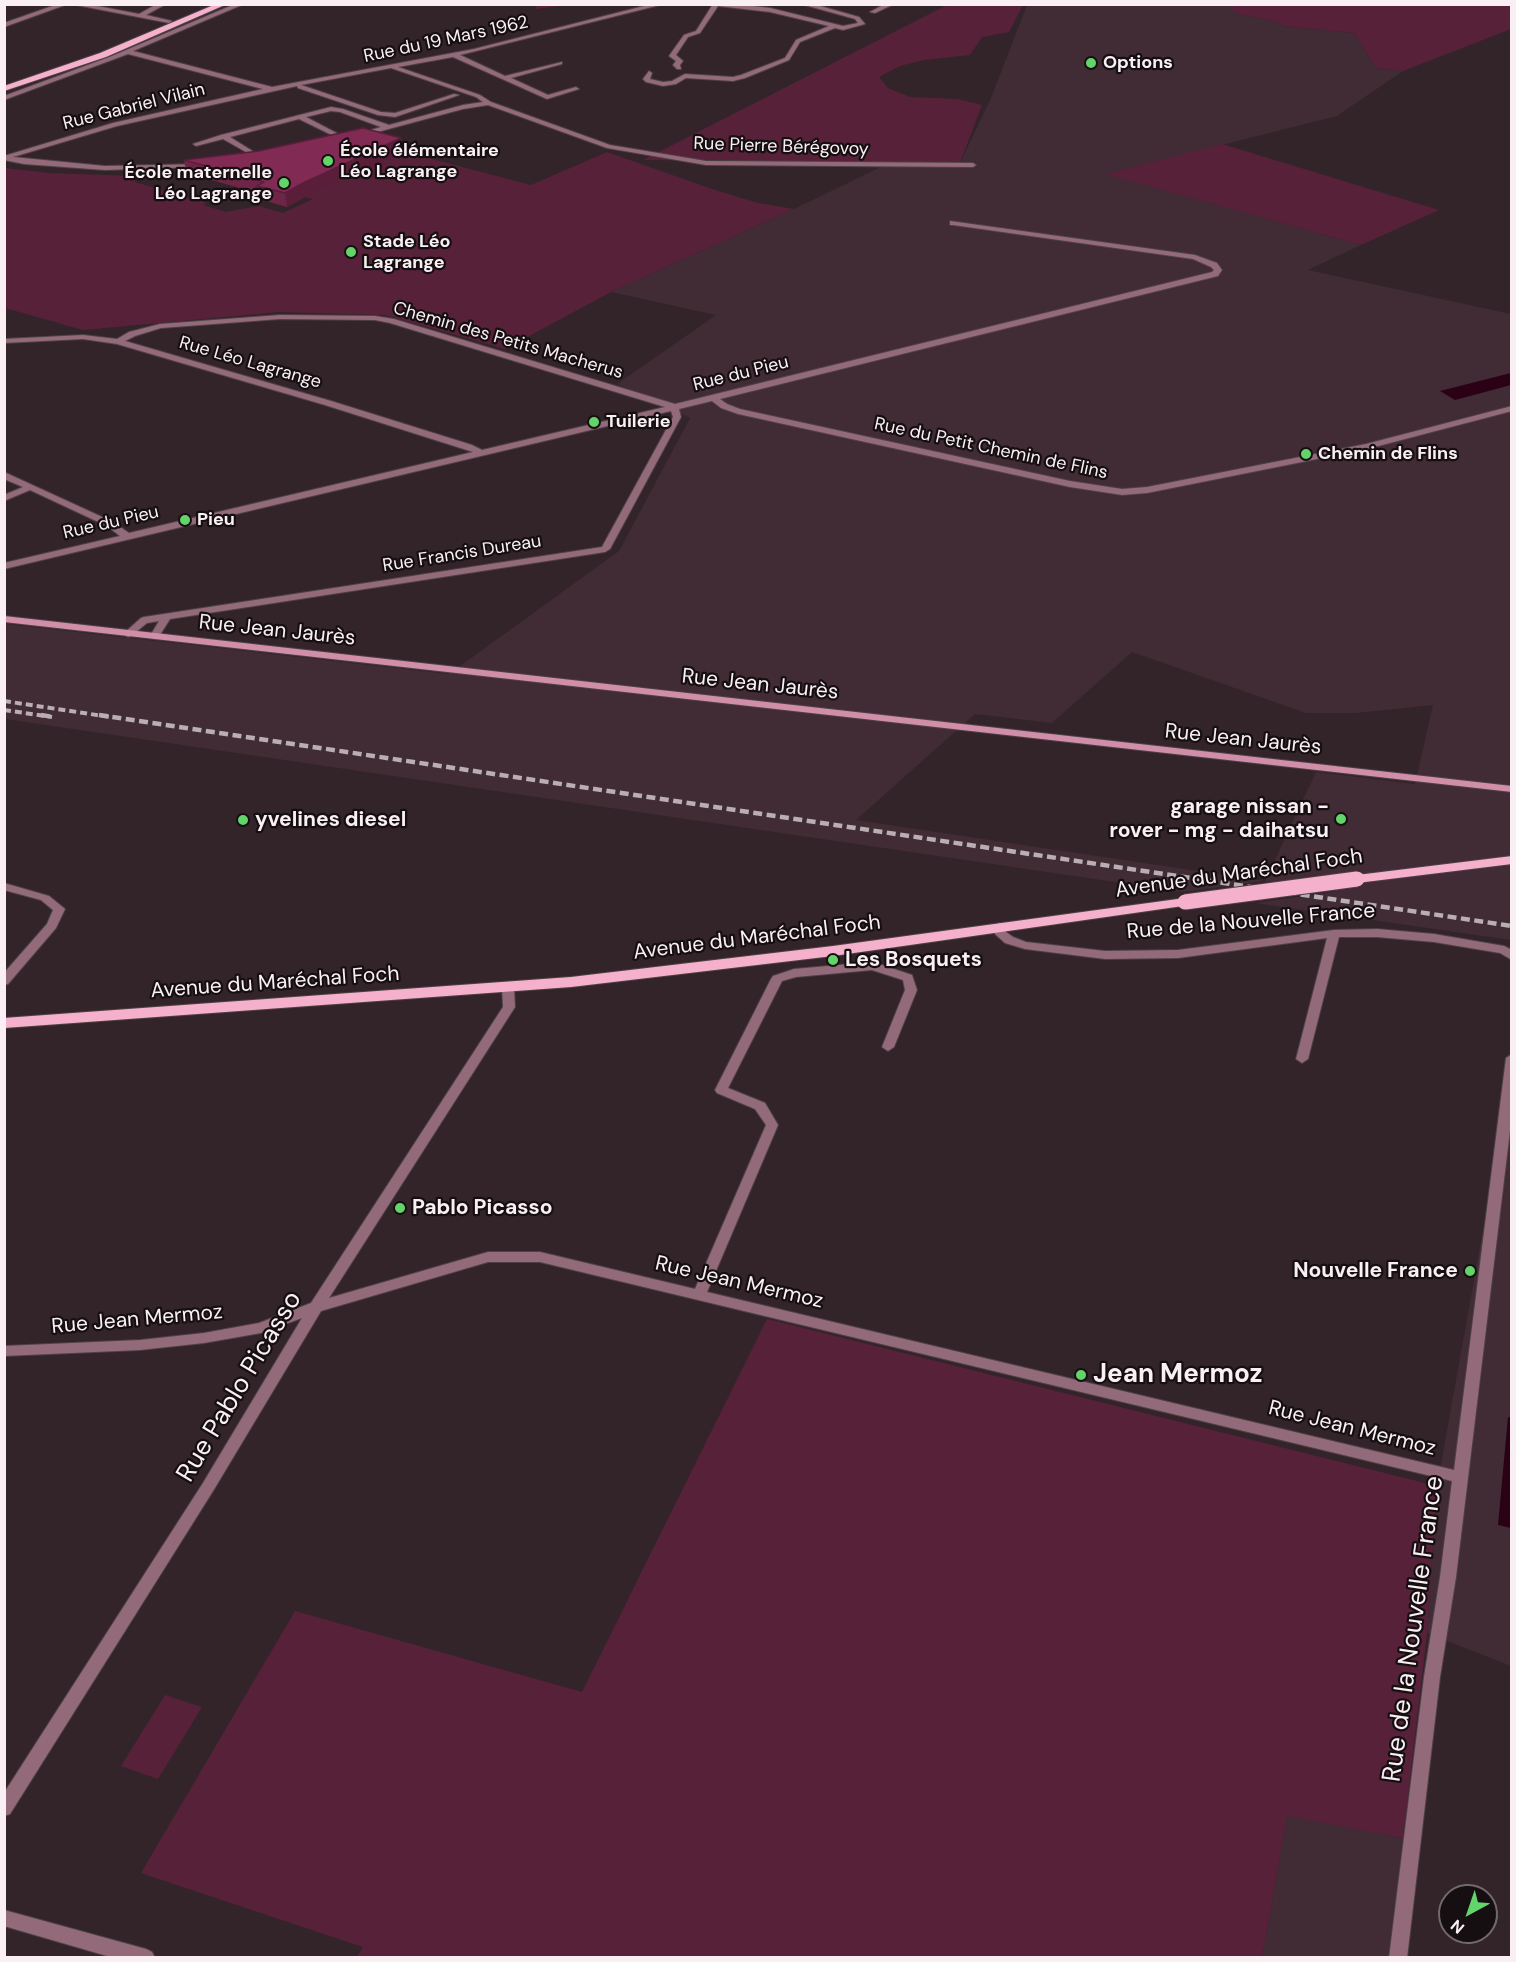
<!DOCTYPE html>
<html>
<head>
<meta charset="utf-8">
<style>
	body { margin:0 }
	#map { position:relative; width:1516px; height:1962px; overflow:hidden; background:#33242a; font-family:"DM Sans",sans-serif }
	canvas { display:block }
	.frame { position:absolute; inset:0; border:6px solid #faf0f3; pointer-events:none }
	.north { position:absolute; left:1438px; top:1884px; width:60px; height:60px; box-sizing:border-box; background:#160f12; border:2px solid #71696c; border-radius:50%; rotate:220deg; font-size:16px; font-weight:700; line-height:24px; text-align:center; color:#faf0f3 }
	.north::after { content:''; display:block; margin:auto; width:21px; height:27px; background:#63d469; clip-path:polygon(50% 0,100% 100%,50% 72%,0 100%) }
</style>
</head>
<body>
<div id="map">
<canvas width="1516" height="1962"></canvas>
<div class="frame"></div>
<div class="north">N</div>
</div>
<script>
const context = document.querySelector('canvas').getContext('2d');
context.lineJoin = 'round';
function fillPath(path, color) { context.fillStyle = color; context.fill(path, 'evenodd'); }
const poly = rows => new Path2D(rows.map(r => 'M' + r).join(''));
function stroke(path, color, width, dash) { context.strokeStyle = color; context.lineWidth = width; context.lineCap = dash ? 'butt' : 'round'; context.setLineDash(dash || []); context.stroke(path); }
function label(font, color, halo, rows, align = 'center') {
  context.font = font + ' "DM Sans",sans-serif'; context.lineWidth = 4.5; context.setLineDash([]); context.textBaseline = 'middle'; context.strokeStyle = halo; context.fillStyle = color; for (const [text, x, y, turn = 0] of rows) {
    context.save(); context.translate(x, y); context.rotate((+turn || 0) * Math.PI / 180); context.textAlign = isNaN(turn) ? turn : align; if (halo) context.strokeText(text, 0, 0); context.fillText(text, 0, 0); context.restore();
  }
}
const built = poly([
	[1027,5,1231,5,1236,13,1277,22,1283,26,1354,33,1376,68,1403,71,1337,116,1107,174,1361,245,1308,270,1511,314,1511,940,1255,903,1337,891,1265,881,1183,892,5,719,5,624,449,674,619,551,690,418,617,384,716,315,611,292,794,209,893,161,960,163,991,98],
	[1132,652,1306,713,1356,713,1433,705,1415,784,1316,772,1265,881,856,820,975,714,1052,723],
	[1511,1074,1511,1666,1427,1633,1437,1486],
	[1287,1815,1403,1838,1391,1957,1262,1958]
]);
const green = poly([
	[947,5,1023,5,1009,32,982,37,970,55,924,60,900,66,879,77,888,88,910,97,958,99,982,105,960,163,643,160],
	[1231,5,1511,5,1511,29,1403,71,1376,68,1354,33,1283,26,1277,22,1235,13],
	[1222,144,1439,210,1361,245,1105,174],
	[402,151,531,185,607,152,715,190,758,203,794,209,611,292,505,349,385,315,279,312,83,330,5,308,5,168,49,173,135,176,135,182,207,203,203,205,226,212,259,206,283,213,313,199,305,197],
	[767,1319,1437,1486,1427,1633,1403,1838,1287,1816,1262,1958,357,1957,363,1947,141,1873,295,1611,582,1692],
	[165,1695,202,1707,158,1779,121,1766]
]);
const water = poly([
	[1511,373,1511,385,1455,400,1440,391],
	[1508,1417,1512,1418,1511,1528,1498,1525]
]);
const minor = poly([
	[58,4,68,4,4,27,4,23,58,4],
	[71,4,87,4,139,14,157,4,166,4,146,15,172,21,169,23,71,4],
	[235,4,244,4,133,51,272,87,474,49,652,4,664,4,460,55,505,76,562,62,562,64,511,78,548,95,576,87,579,89,547,99,453,57,398,67,480,95,491,102,610,145,706,161,973,163,976,165,973,167,706,165,607,148,488,105,463,109,359,137,356,135,357,134,381,127,340,112,331,111,306,117,346,138,346,140,344,141,299,119,230,137,262,157,262,159,260,160,223,139,196,146,193,144,221,135,331,107,343,109,389,125,463,105,483,102,476,97,391,68,301,85,381,112,395,113,454,94,459,95,395,117,378,115,298,88,297,86,117,126,13,157,105,166,202,164,202,166,200,167,105,170,24,164,4,160,4,156,113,123,263,89,128,54,4,100,4,96,112,56,235,4],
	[713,4,737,4,770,8,843,26,858,23,855,19,801,4,813,4,859,17,865,24,843,30,835,28,800,42,789,60,745,78,733,81,686,78,676,84,663,86,646,82,643,79,649,71,652,73,650,79,663,82,672,81,685,74,733,77,741,75,785,58,796,40,829,26,770,12,718,6,700,33,688,37,676,55,683,61,680,65,681,69,677,69,673,65,676,61,669,56,684,35,696,31,713,4],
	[885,4,894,4,875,13,870,12,885,4],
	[950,221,1195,255,1217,263,1222,270,1218,276,720,399,727,404,740,409,1070,481,1122,489,1147,487,1366,444,1512,406,1512,411,1367,449,1147,493,1122,495,1070,487,738,414,721,408,712,401,679,409,681,417,610,549,605,552,170,619,158,638,155,639,150,636,159,621,147,623,131,636,128,637,123,634,141,618,144,617,602,547,673,417,671,411,4,569,4,563,120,536,107,526,30,490,4,501,4,495,23,487,4,479,4,472,113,522,129,533,473,452,325,405,117,344,83,339,4,343,4,339,83,335,117,339,129,332,160,324,280,315,375,316,394,319,675,404,1212,272,1214,270,1211,267,1193,259,953,225,950,225,950,221],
	[280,319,375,320,390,323,665,407,482,450,472,445,331,401,125,341,135,336,161,328,280,319],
	[4,883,49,896,65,909,56,928,8,984,4,985,4,973,47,924,53,910,41,900,4,890,4,883],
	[999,923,1003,924,1006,932,1013,937,1026,942,1105,951,1178,950,1334,930,1377,929,1434,934,1504,946,1512,950,1512,960,1500,953,1434,942,1377,937,1339,937,1308,1059,1302,1063,1296,1059,1327,938,1178,958,1105,959,1025,949,1005,943,995,934,993,927,999,923],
	[873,962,912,975,917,990,894,1047,888,1051,882,1047,905,990,903,980,872,970,796,977,782,981,728,1088,765,1103,778,1125,707,1292,1454,1470,1506,1058,1512,1054,1512,1114,1456,1577,1440,1677,1407,1958,1389,1958,1424,1677,1440,1577,1452,1481,540,1262,488,1262,321,1311,213,1491,10,1814,4,1816,4,1793,203,1483,302,1318,261,1333,204,1343,140,1350,4,1356,4,1346,140,1340,204,1333,259,1323,311,1303,503,1007,502,988,508,984,514,988,515,1007,329,1298,488,1252,540,1252,695,1289,766,1125,755,1109,717,1093,715,1090,771,979,773,976,794,969,873,962],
	[4,1910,146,1949,152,1952,155,1958,114,1958,4,1926,4,1910]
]);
const secondary = poly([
	[4,616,1512,786,1512,792,4,622,4,616]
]);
const primary = poly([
	[216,4,227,4,106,57,4,91,4,86,100,53,216,4],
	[1512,856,1512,864,1357,883,1350,879,1357,875,1512,856],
	[1185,898,1190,899,1192,902,1190,905,833,956,571,987,4,1028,4,1018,571,977,833,946,1185,898]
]);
const railFar1 = poly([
	[4,701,110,717],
	[4,710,52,717]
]);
const rail = poly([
	[41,715,54,717],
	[99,715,1512,926]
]);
const primaryBridge = poly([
	[1185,902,1357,879]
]);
const wall = poly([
	[401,138,402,151,305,197,287,207,259,199,258,193,186,173,184,160]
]);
const shadedWall = poly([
	[536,4,560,4,560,6,536,9],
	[401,138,402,151,305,197,287,207,285,193,303,183]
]);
const building = poly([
	[363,128,401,138,303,183,285,193,257,186,264,182,184,160,259,151,363,128]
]);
const markers = [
	[1091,63,6,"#63d469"],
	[328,161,6,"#63d469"],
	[284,183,6,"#63d469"],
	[351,252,6,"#63d469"],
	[594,422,6,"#63d469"],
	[1306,454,6,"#63d469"],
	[185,520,6,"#63d469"],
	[1341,819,6,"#63d469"],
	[243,820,6,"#63d469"],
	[833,960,6,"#63d469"],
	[400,1208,6,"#63d469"],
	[1470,1271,6,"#63d469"],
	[1081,1375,6,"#63d469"]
];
const farStreetnames = [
	["Rue du 19 Mars 1962",446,40,-12],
	["Rue Gabriel Vilain",134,107,-14],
	["Rue Pierre Bérégovoy",781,147,2],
	["Chemin des Petits Macherus",508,341,16],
	["Rue Léo Lagrange",250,363,16],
	["Rue du Pieu",741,374,-14],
	["Rue du Petit Chemin de Flins",991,449,12],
	["Rue du Pieu",111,523,-13],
	["Rue Francis Dureau",462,554,-9]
];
const farPoinames = [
	["Options",1103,63],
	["École élémentaire",340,151],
	["Léo Lagrange",340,172],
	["École maternelle",272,173,"right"],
	["Léo Lagrange",272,194,"right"],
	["Stade Léo",363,242],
	["Lagrange",363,263],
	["Tuilerie",606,422],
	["Chemin de Flins",1318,454],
	["Pieu",197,520]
];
const streetNames = [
	["Rue Jean Jaurès",277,631,6],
	["Rue Jean Jaurès",760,685,6],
	["Rue Jean Jaurès",1243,740,6],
	["Avenue du Maréchal Foch",1239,874,-8],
	["Rue de la Nouvelle France",1251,922,-5],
	["Avenue du Maréchal Foch",757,938,-7],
	["Avenue du Maréchal Foch",275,983,-4],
	["Rue Jean Mermoz",739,1283,13],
	["Rue Jean Mermoz",137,1320,-5],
	["Rue Jean Mermoz",1352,1429,14]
];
const poiNames = [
	["garage nissan -",1329,807,"right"],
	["rover - mg - daihatsu",1329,831,"right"],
	["yvelines diesel",255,820],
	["Les Bosquets",845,960],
	["Pablo Picasso",412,1208],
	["Nouvelle France",1458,1271,"right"]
];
const nearPoinames = [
	["Jean Mermoz",1093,1375]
];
const nearStreetnames = [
	["Rue Pablo Picasso",240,1387,-59],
	["Rue de la Nouvelle France",1414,1629,-82]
];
fillPath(built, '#412b34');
fillPath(green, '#57213a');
fillPath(water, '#2b0116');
stroke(minor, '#4f4146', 2);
stroke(secondary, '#4f4146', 2);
stroke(primary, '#4f4146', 2);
fillPath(minor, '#936a7a');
fillPath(secondary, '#d08ea8');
fillPath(primary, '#f5b1cb');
stroke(railFar1, '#b9aeb2', 4, [7, 4]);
stroke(rail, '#b9aeb2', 4.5, [9, 4.5]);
stroke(primaryBridge, '#4f4146', 17, []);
stroke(primaryBridge, '#f5b1cb', 15);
fillPath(wall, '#6f2548');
fillPath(shadedWall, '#5a1e3b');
fillPath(building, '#812b54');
stroke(building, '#5a1e3b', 1.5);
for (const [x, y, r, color] of markers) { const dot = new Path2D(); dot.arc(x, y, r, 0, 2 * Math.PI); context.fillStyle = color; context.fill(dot); stroke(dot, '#160f12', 2); }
label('18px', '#faf0f3', '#160f12', farStreetnames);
label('bold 18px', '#faf0f3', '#160f12', farPoinames, 'left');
label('21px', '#faf0f3', '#160f12', streetNames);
label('bold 21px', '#faf0f3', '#160f12', poiNames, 'left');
label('bold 26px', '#faf0f3', '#160f12', nearPoinames, 'left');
label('26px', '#faf0f3', '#160f12', nearStreetnames);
</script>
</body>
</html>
